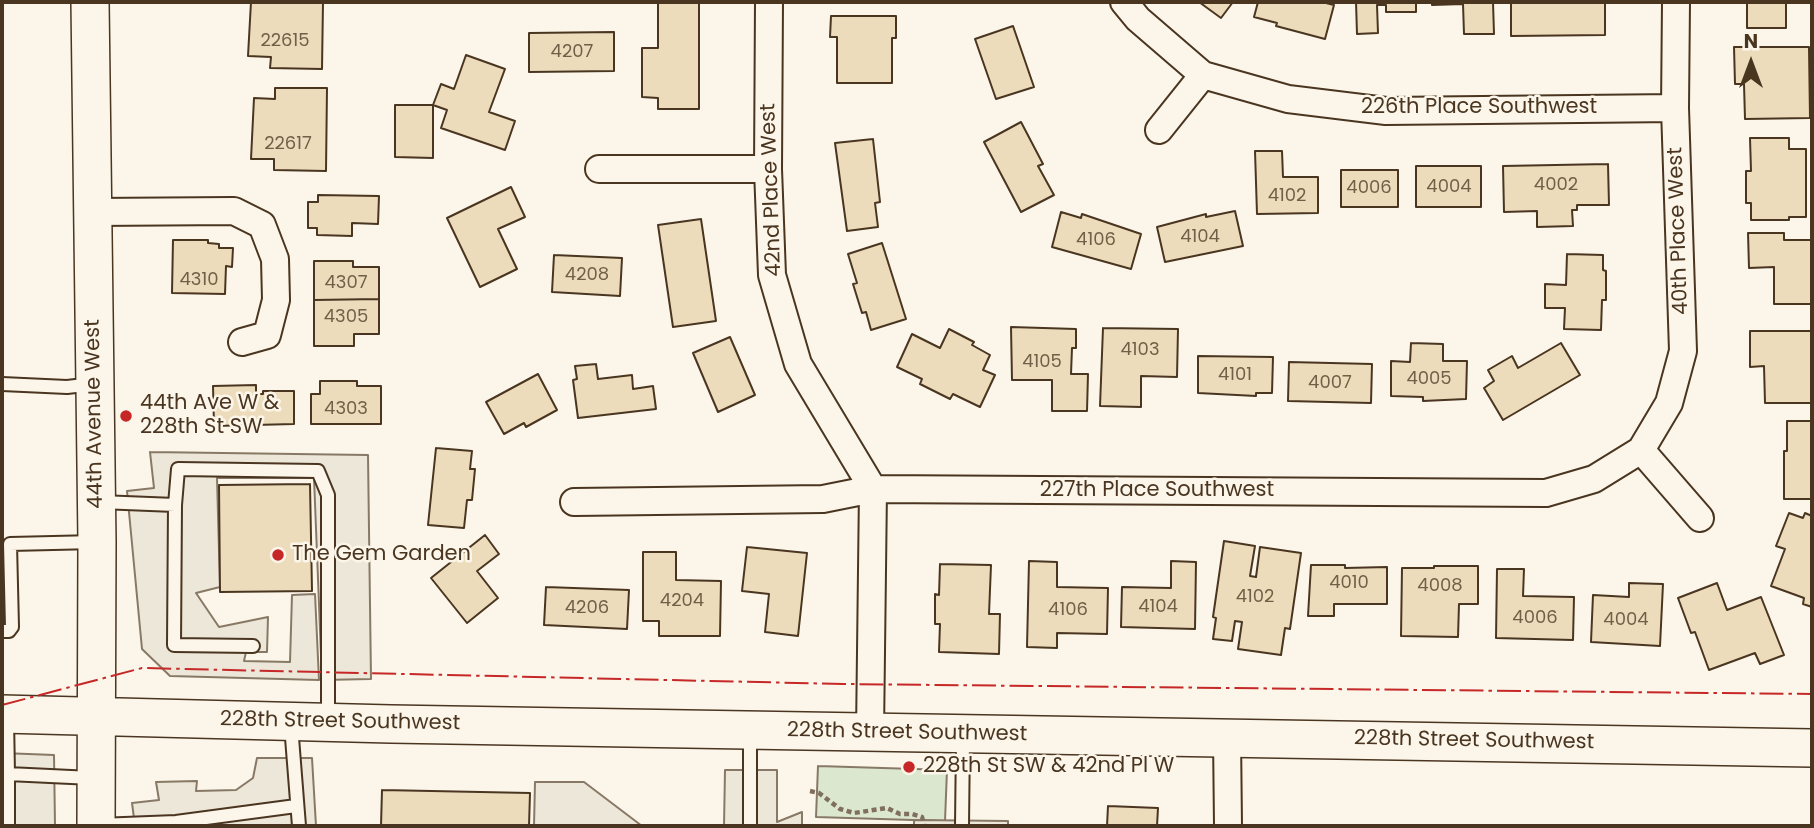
<!DOCTYPE html>
<html>
<head>
<meta charset="utf-8">
<style>
	body { margin:0 }
	#map { position:relative; width:1814px; height:828px; overflow:hidden; background:#fbf6e9; font-family:Poppins,sans-serif }
	canvas { display:block }
	.frame { position:absolute; inset:0; border:4px solid #4a3520; pointer-events:none }
	.north { position:absolute; left:1716px; top:28px; width:70px; height:70px; -webkit-text-stroke:5px #fbf6e9; paint-order:stroke; rotate:0deg; font-size:19px; font-weight:700; line-height:28px; text-align:center; color:#4a3520 }
	.north::after { content:''; display:block; margin:auto; width:24px; height:32px; background:#4a3520; clip-path:polygon(50% 0,100% 100%,50% 72%,0 100%) }
</style>
</head>
<body>
<div id="map">
<canvas width="1814" height="828"></canvas>
<div class="frame"></div>
<div class="north">N</div>
</div>
<script>
const context = document.querySelector('canvas').getContext('2d');
context.lineJoin = 'round';
function fillPath(path, color) { context.fillStyle = color; context.fill(path, 'evenodd'); }
const poly = rows => new Path2D(rows.map(r => 'M' + r).join(''));
function stroke(path, color, width, dash) { context.strokeStyle = color; context.lineWidth = width; context.lineCap = dash ? 'butt' : 'round'; context.setLineDash(dash || []); context.stroke(path); }
function label(font, color, halo, rows, align = 'center') {
  context.font = font + ' Poppins,sans-serif'; context.lineWidth = 5; context.setLineDash([]); context.textBaseline = 'middle'; context.strokeStyle = halo; context.fillStyle = color; for (const [text, x, y, turn = 0] of rows) {
    context.save(); context.translate(x, y); context.rotate((+turn || 0) * Math.PI / 180); context.textAlign = isNaN(turn) ? turn : align; if (halo) context.strokeText(text, 0, 0); context.fillText(text, 0, 0); context.restore();
  }
}
const green = poly([
	[818,766,947,770,945,821,816,817,818,766]
]);
const parking = poly([
	[150,452,368,455,371,679,322,680,314,478,217,478,220,587,196,593,219,627,268,617,267,652,246,652,244,661,290,662,292,595,315,594,319,680,170,676,142,649,127,491,154,488,150,452],
	[2,753,54,755,55,826,2,826,2,753],
	[257,758,312,758,316,826,135,826,132,803,159,800,156,782,197,781,196,791,236,790,253,778,257,758],
	[725,770,777,770,777,822,802,812,802,826,724,826,725,770],
	[535,782,584,782,642,826,534,826,535,782],
	[914,820,1008,821,1008,826,914,826,914,820]
]);
const building = poly([
	[251,2,323,2,322,69,270,68,271,57,248,56,251,2],
	[1199,2,1233,2,1221,18,1199,2],
	[1258,2,1322,2,1334,5,1325,39,1276,26,1277,23,1254,17,1258,2],
	[1356,2,1416,2,1416,12,1386,12,1386,5,1377,5,1378,33,1357,34,1356,2],
	[1432,2,1493,2,1494,34,1464,34,1463,4,1432,5,1432,2],
	[1511,2,1605,2,1605,35,1511,36,1511,2],
	[1747,2,1786,2,1786,28,1747,28,1747,2],
	[658,3,699,3,699,109,658,109,658,98,642,97,642,48,658,48,658,3],
	[831,16,896,16,896,38,892,38,892,83,837,83,837,37,830,37,831,16],
	[1013,26,1034,87,996,99,975,39,1013,26],
	[614,32,614,71,529,72,529,33,614,32],
	[1734,47,1809,47,1810,118,1745,119,1744,84,1735,84,1734,47],
	[466,55,505,69,489,112,515,121,505,150,441,128,447,110,433,105,441,84,454,89,466,55],
	[275,88,327,88,326,171,274,170,274,159,251,159,254,98,275,99,275,88],
	[395,105,433,105,433,158,395,157,395,105],
	[1021,122,1043,164,1038,166,1054,195,1021,212,984,142,1021,122],
	[1750,138,1789,138,1789,149,1806,149,1806,217,1789,217,1789,220,1751,220,1751,203,1746,203,1746,171,1751,171,1750,138],
	[873,139,880,202,875,203,878,227,847,231,835,143,873,139],
	[1255,151,1282,151,1283,177,1318,177,1318,213,1257,214,1255,151],
	[1608,164,1609,205,1577,205,1577,210,1572,210,1573,226,1537,227,1537,211,1504,212,1503,166,1608,164],
	[1416,166,1481,166,1481,207,1416,207,1416,166],
	[1341,170,1398,170,1398,207,1341,207,1341,170],
	[511,187,525,217,498,229,517,269,480,287,447,218,511,187],
	[318,195,379,196,378,224,352,223,352,236,317,235,317,228,308,228,308,202,318,202,318,195],
	[1235,211,1243,246,1165,262,1157,227,1206,214,1206,217,1235,211],
	[1061,212,1081,218,1082,214,1141,234,1131,269,1052,247,1061,212],
	[701,219,716,321,673,327,658,225,701,219],
	[1748,233,1784,233,1784,240,1812,240,1812,304,1774,304,1774,267,1749,268,1748,233],
	[173,240,208,240,208,243,219,244,219,248,233,248,232,267,226,266,225,294,172,293,173,240],
	[882,243,906,319,871,330,866,312,862,313,853,284,857,283,848,254,882,243],
	[1567,254,1603,255,1603,270,1606,271,1606,300,1602,300,1601,330,1564,329,1565,308,1545,308,1545,284,1566,285,1567,254],
	[554,255,622,258,620,296,552,292,554,255],
	[314,261,353,261,353,267,379,267,379,299,314,300,314,261],
	[379,299,379,334,354,334,354,346,314,346,314,300,379,299],
	[1011,327,1076,329,1076,348,1072,348,1071,374,1088,374,1087,411,1052,411,1052,380,1012,380,1011,327],
	[1103,328,1178,329,1177,377,1141,376,1141,407,1100,406,1103,328],
	[949,329,974,342,972,345,990,355,983,370,995,375,980,407,953,394,950,399,920,384,922,379,897,367,912,334,940,348,949,329],
	[1750,331,1812,331,1812,403,1765,403,1764,366,1750,367,1750,331],
	[730,337,755,395,718,412,693,353,730,337],
	[1411,343,1443,344,1443,361,1467,361,1466,399,1423,401,1423,397,1391,396,1391,361,1410,362,1411,343],
	[1561,343,1580,375,1503,420,1484,388,1494,381,1488,370,1512,356,1518,368,1561,343],
	[1198,356,1273,357,1272,393,1256,393,1256,396,1198,393,1198,356],
	[1289,362,1372,364,1371,403,1288,401,1289,362],
	[596,364,598,379,632,375,633,389,653,386,656,409,578,418,573,380,577,379,575,366,596,364],
	[538,374,557,410,526,427,524,423,504,434,486,402,538,374],
	[320,381,357,381,357,386,381,386,381,424,311,424,311,394,320,394,320,381],
	[256,385,256,394,263,394,263,391,294,391,294,424,214,426,213,386,256,385],
	[1787,421,1812,421,1812,499,1784,499,1784,451,1787,451,1787,421],
	[436,448,472,451,470,469,475,469,472,500,467,500,464,528,428,525,436,448],
	[310,484,312,591,220,592,219,485,310,484],
	[1789,513,1803,518,1805,513,1812,516,1812,607,1803,604,1804,598,1771,586,1785,549,1776,546,1789,513],
	[485,535,499,554,477,571,498,598,467,623,431,578,485,535],
	[1224,541,1255,546,1250,576,1256,577,1260,547,1301,553,1290,629,1285,628,1281,655,1238,649,1242,622,1235,621,1232,641,1213,639,1216,618,1213,617,1224,541],
	[747,547,807,553,798,636,765,632,769,594,742,591,747,547],
	[643,552,676,552,676,580,721,581,720,636,659,636,659,621,643,621,643,552],
	[1029,561,1057,562,1057,587,1108,588,1107,634,1057,633,1057,648,1027,647,1029,561],
	[1171,561,1196,562,1195,629,1121,627,1122,587,1171,588,1171,561],
	[940,564,991,565,989,614,1000,614,999,654,939,652,940,624,935,624,935,594,939,595,940,564],
	[1311,565,1345,565,1345,568,1387,567,1387,604,1334,604,1334,616,1308,616,1311,565],
	[1434,566,1478,566,1478,604,1459,604,1458,637,1401,636,1402,568,1434,568,1434,566],
	[1497,569,1524,569,1523,596,1574,597,1573,640,1496,638,1497,569],
	[1629,583,1663,584,1660,646,1591,642,1593,595,1629,597,1629,583],
	[1717,583,1727,610,1761,597,1784,655,1760,664,1755,653,1709,670,1695,632,1691,633,1678,598,1717,583],
	[546,587,629,590,627,629,544,625,546,587],
	[382,790,530,793,529,826,381,826,382,790],
	[1108,806,1158,808,1157,826,1107,826,1108,806]
]);
const path = poly([
	[810,791,819,793,840,809,854,813,887,808,900,814,912,814,922,817,924,824]
]);
const service = poly([
	[2,384,67,387,93,384],
	[100,502,175,505,178,469,318,471,328,495,328,718],
	[175,505,174,645,253,646],
	[2,631,9,631,12,627,10,544,96,542],
	[291,725,299,826],
	[750,734,750,826],
	[2,774,8,774,7,718],
	[98,825,176,822,296,806],
	[8,826,8,774,92,778],
	[962,826,963,738]
]);
const minor = poly([
	[769,2,768,169,772,275,798,364,873,489,870,733],
	[1124,2,1138,19,1203,75,1288,99,1386,111,1675,108],
	[1159,130,1203,75],
	[599,169,768,169],
	[93,212,234,211,262,225,275,259,276,300,267,335,242,342],
	[1641,450,1669,403,1683,351,1675,108,1676,2],
	[574,502,823,499,873,489,1546,493,1594,479,1641,450,1700,518],
	[1227,736,1228,826]
]);
const secondary = poly([
	[90,2,97,542,96,826],
	[2,714,391,724,1812,748]
]);
const power = poly([
	[2,705,142,668,843,684,1812,694]
]);
const markers = [
	[126,416,7,"#c62828"],
	[278,555,7,"#c62828"],
	[909,767,7,"#c62828"]
];
const numberNames = [
	["22615",285,41],
	["4207",572,52],
	["22617",288,144],
	["4002",1556,185],
	["4004",1449,187],
	["4006",1369,188],
	["4102",1287,196],
	["4104",1200,237],
	["4106",1096,240],
	["4208",587,275],
	["4310",199,280],
	["4307",346,283],
	["4305",346,317],
	["4103",1140,350],
	["4105",1042,362],
	["4101",1235,375],
	["4005",1429,379],
	["4007",1330,383],
	["4303",346,409],
	["4010",1349,583],
	["4008",1440,586],
	["4102",1255,597],
	["4204",682,601],
	["4104",1158,607],
	["4206",587,608],
	["4106",1068,610],
	["4006",1535,618],
	["4004",1626,620]
];
const streetNames = [
	["226th Place Southwest",1479,108],
	["42nd Place West",772,190,-92],
	["40th Place West",1679,231,-92],
	["44th Avenue West",95,414,-91],
	["227th Place Southwest",1157,491],
	["228th Street Southwest",340,722,1],
	["228th Street Southwest",907,733,1],
	["228th Street Southwest",1474,741,1]
];
const poiNames = [
	["44th Ave W &",140,404],
	["228th St SW",140,428],
	["The Gem Garden",292,555],
	["228th St SW & 42nd Pl W",923,767]
];
fillPath(green, '#dce7d0');
stroke(green, '#887966', 2);
fillPath(parking, '#ede7d9');
stroke(parking, '#887966', 2);
fillPath(building, '#ecdcbc');
stroke(building, '#4a3520', 2);
stroke(service, '#4a3520', 16);
stroke(minor, '#4a3520', 30);
stroke(secondary, '#4a3520', 40);
stroke(path, '#7f6f5c', 4.5, [5, 3.5]);
stroke(service, '#fbf6e9', 12);
stroke(minor, '#fbf6e9', 26);
stroke(secondary, '#fbf6e9', 37);
stroke(power, '#c62828', 2, [24, 5, 3.5, 5]);
for (const [x, y, r, color] of markers) { const dot = new Path2D(); dot.arc(x, y, r, 0, 2 * Math.PI); context.fillStyle = color; context.fill(dot); stroke(dot, '#fbf6e9', 2.5); }
label('18px', '#725f47', null, numberNames);
label('21px', '#4a3520', '#fbf6e9', streetNames);
label('21px', '#4a3520', '#fbf6e9', poiNames, 'left');
</script>
</body>
</html>
